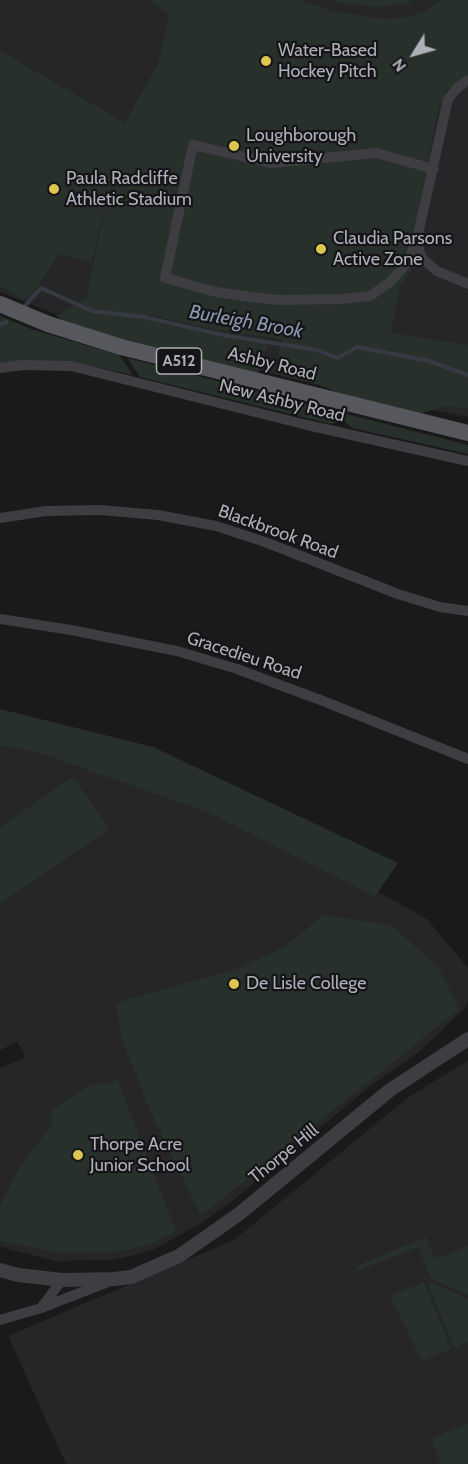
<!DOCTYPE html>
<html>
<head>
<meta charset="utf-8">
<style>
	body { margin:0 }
	#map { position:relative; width:468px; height:1464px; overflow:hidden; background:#1a1a1b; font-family:Cabin,sans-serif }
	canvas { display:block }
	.north { position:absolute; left:384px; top:24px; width:60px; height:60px; -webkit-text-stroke:4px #151416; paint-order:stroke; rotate:233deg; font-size:16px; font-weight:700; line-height:24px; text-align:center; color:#aeafb9 }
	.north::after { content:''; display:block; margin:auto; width:21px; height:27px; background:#aeafb9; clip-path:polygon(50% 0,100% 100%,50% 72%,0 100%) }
</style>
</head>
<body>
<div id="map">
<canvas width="468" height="1464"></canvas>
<div class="north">N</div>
</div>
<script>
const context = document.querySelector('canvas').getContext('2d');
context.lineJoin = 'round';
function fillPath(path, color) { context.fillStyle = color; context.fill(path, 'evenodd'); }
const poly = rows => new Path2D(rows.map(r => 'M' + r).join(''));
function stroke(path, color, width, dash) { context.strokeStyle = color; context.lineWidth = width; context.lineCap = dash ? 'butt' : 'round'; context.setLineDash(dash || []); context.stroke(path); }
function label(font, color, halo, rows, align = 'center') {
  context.font = font + ' Cabin,sans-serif'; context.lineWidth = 4.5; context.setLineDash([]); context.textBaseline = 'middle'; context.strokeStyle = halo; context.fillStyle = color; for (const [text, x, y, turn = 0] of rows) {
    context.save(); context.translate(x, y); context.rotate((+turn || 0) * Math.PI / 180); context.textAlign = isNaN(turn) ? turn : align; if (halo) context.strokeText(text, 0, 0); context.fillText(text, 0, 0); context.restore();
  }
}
const built = poly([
	[0,0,468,0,468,417,377,399,139,341,76,322,0,292],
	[0,738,125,775,289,842,427,919,468,968,468,1001,464,1009,419,1052,369,1087,232,1201,203,1222,153,1250,113,1260,55,1261,0,1247,0,1068,26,1057,17,1042,0,1050],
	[468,1060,468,1464,66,1464,8,1336,234,1240,406,1099]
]);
const green = poly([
	[148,0,299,0,332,11,385,19,407,17,424,11,441,0,468,0,468,74,445,91,437,115,416,221,419,260,399,288,391,333,468,345,468,409,446,406,414,415,344,395,317,384,275,374,282,339,211,329,147,314,163,324,236,337,269,341,258,373,74,327,56,316,86,299,110,185,91,263,58,254,37,288,26,301,0,286,0,51,125,123,158,64,169,14],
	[329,0,407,0,414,3,380,7,340,3],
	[0,316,31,329,119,355,133,375,73,362,27,361,0,365],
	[127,358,468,445,468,454,352,428,343,420,331,424,140,377],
	[0,709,153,747,398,863,375,896,210,813,40,753,0,745],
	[73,777,109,829,0,904,0,827],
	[324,915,390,925,437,965,459,1009,201,1216,150,1110,122,1039,116,1003,239,968,284,947],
	[118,1081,176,1231,149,1245,108,1253,55,1252,0,1241,0,1206,18,1170,52,1124,51,1111,91,1084,102,1085],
	[426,1237,435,1259,468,1246,468,1295,431,1278,418,1247,358,1271,356,1266],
	[427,1281,468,1299,468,1342,454,1348],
	[424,1282,451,1349,422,1361,390,1296],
	[468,1423,468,1464,441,1464,431,1439]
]);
const stream = poly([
	[24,307,41,288,92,311,144,317,223,335,317,350,338,358,357,347,429,361,468,375],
	[0,325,6,322]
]);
const minor = poly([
	[468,80,457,88,448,99,417,239,420,254,424,260,437,271,468,284],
	[417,239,408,262,390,282,370,296,342,299,279,300,251,297,216,292,165,278,193,145,271,163,376,153,434,169],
	[0,368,23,365,71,366,307,425,468,461],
	[0,518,46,511,100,510,158,515,216,526,265,542,398,594,440,607,468,611],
	[0,619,71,630,177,651,237,669,323,701,468,759],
	[41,1308,62,1280],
	[0,1320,41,1308,108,1282]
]);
const tertiary = poly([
	[0,1270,18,1275,62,1280,114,1279,131,1277,179,1256,239,1214,390,1090,468,1039]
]);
const primary = poly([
	[0,304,48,324,121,347,468,433]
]);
const markers = [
	[266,61,6,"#dcc551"],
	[234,146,6,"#dcc551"],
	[54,189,6,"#dcc551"],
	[321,249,6,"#dcc551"],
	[234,984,6,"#dcc551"],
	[78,1155,6,"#dcc551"]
];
const shields = [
	[179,361,45]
];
const shieldNames = [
	["A512",179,361]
];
const poiNames = [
	["Water-Based",278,51],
	["Hockey Pitch",278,72],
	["Loughborough",246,136],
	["University",246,157],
	["Paula Radcliffe",66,179],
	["Athletic Stadium",66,200],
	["Claudia Parsons",333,239],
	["Active Zone",333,260],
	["De Lisle College",246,984],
	["Thorpe Acre",90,1145],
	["Junior School",90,1166]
];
const streetNames = [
	["Ashby Road",272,364,14],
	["New Ashby Road",282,401,14],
	["Blackbrook Road",278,532,20],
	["Gracedieu Road",244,656,18],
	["Thorpe Hill",284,1154,-39]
];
const waterNames = [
	["Burleigh Brook",246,322,10]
];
fillPath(built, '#262628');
fillPath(green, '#28302b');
stroke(stream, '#353a43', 4);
stroke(minor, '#3d3d42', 10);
stroke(tertiary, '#3d3d42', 14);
stroke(primary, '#57585e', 16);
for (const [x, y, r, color] of markers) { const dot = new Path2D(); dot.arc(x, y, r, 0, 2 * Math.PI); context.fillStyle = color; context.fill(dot); stroke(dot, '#151416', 2); }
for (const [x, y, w] of shields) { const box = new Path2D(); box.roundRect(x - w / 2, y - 13, w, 26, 4.5); context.fillStyle = '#151416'; context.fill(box); stroke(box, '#aeafb9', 1.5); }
label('bold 16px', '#aeafb9', null, shieldNames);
label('18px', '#aeafb9', '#151416', poiNames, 'left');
label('18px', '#aeafb9', '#151416', streetNames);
label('italic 20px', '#8997af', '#151416', waterNames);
</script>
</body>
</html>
